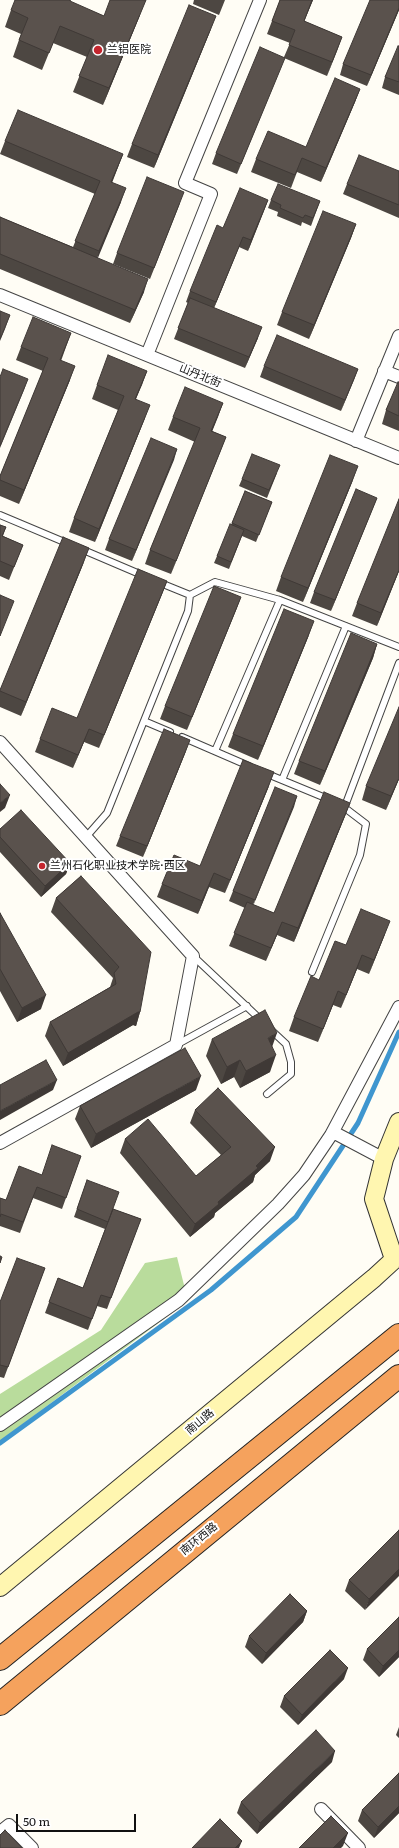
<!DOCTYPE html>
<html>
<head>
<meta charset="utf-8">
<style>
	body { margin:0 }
	#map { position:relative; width:399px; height:1848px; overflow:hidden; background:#fffdf5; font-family:Literata,serif }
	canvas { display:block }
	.scale { position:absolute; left:16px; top:1814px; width:120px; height:18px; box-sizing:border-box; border:2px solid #111; border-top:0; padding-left:5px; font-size:12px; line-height:14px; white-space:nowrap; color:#111; -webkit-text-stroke:3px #fff; paint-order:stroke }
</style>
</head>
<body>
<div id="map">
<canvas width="399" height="1848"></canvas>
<div class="scale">50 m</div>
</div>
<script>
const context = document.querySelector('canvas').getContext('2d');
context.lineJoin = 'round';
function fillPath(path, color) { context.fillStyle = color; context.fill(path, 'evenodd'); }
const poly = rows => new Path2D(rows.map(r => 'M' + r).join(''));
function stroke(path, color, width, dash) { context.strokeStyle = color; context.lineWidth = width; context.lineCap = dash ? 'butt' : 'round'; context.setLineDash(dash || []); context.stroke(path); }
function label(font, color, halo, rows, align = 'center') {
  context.font = font + ' Literata,"Noto Sans SC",serif'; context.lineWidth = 4; context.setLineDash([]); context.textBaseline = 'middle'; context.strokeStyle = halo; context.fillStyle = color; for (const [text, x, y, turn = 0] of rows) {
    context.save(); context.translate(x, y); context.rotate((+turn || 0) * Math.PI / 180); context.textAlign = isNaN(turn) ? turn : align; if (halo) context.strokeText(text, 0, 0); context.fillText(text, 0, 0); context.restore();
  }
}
const forest = poly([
	[177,1257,188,1301,0,1441,0,1394,101,1330,145,1263]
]);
const stream = poly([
	[0,1443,211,1290,296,1217,358,1123,399,1032]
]);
const lane = poly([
	[0,515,69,544],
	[81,549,142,575],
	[158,582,190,595,215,582,280,600,399,647],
	[144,721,170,732],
	[182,737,249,766],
	[215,751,280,600],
	[265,773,328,799],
	[282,780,346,626],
	[345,806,399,663],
	[86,837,107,813,188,611,190,595],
	[193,956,262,1021],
	[312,972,360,855,366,824,341,805],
	[176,1045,247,1006],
	[267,1094,291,1074,291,1062,286,1044,271,1030]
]);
const street = poly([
	[0,295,399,458],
	[147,355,211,194,185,183,260,0],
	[384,371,399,377],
	[356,441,399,336],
	[0,742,193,956,176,1045,0,1143],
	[333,1132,384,1159],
	[0,1425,179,1300,278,1204,304,1175,331,1135,399,1007],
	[321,1809,359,1848],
	[0,1832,9,1825,32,1848]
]);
const secondary = poly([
	[394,1259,374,1199,384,1159,399,1122],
	[0,1587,374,1278,399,1255]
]);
const highway = poly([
	[0,1659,399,1335],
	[0,1704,399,1376]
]);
const wall = poly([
	[71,0,70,2,104,16,140,15,103,105,73,92,87,57,53,43,42,70,13,57,21,34,5,27,11,10],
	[194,0,225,0,219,15,193,4],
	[280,0,313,0,304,21,342,37,327,76,284,58,237,174,212,164,216,153,284,57,290,43,267,34],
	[399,0,399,10,367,86,340,75,343,64],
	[211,29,154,168,127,157,132,144],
	[399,46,399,95,382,88,385,77],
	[360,89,355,102,321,182,297,172,291,188,251,172,256,159,306,147],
	[5,141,123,154,112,183,121,202,97,258,144,292,130,323,0,269,0,217,73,247,95,194,0,154],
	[399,171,399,218,343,194,347,184],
	[268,200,248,251,239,247,214,308,258,338,245,368,174,339,188,303,186,302,190,291,223,228],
	[271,200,320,201,311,226,302,222,301,226,277,216,278,212,268,208],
	[180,203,150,279,113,264,117,253],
	[356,224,351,238,309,339,277,325,282,312],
	[71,333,61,361,70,380,19,504,0,496,0,476,43,371,16,360,21,347],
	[264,366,358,369,341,411,260,377],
	[147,371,136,399,145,418,95,542,69,532,74,518,118,410,92,399,97,385],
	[399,382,399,431,382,424,386,410],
	[223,403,212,431,226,437,171,574,145,564,150,550,195,442,168,430,173,417],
	[177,449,132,561,105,550,109,539],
	[277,473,267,498,239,486,242,479],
	[353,480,303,602,276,591,281,577],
	[245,491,272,502,256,542,242,536,229,569,214,563,217,556,231,525],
	[377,498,331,611,310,603,314,592],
	[0,525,6,527,3,536,23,545,9,580,0,576],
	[84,562,21,716,0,707,0,690],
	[399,571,377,626,352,616,357,603],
	[167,581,162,594,99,748,84,742,73,768,35,752,40,739,77,718],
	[241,597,236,610,187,730,160,719,165,706],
	[309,635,258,760,228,747,233,734],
	[377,644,373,658,320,785,294,774,299,761],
	[186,751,143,857,116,846,120,836],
	[399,779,386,810,362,800,366,786],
	[269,786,225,893,209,887,198,914,157,897,162,884,200,866],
	[297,796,253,905,274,913,350,803,345,816,294,942,277,935,266,961,229,946,245,908,229,901,233,891],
	[0,829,70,863,66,874,41,897,0,852],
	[81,876,140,1012,136,1026,133,1025,63,1066,45,1036,50,1022,110,987,113,978,51,912,56,898],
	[0,913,41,1009,17,1022,0,991],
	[385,934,369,974,357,969,341,1008,333,1005,318,1042,289,1031,294,1017,319,980,346,945],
	[212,1039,272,1047,270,1072,240,1088,234,1077,221,1084,206,1056],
	[196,1090,91,1148,75,1119,80,1106],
	[195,1110,270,1161,255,1175,253,1182,215,1213,214,1217,190,1237,120,1153,125,1139,196,1176,221,1155,190,1123],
	[81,1156,62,1209,33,1198,20,1233,0,1226,0,1198,6,1200,42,1175],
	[87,1180,113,1209,141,1219,107,1309,97,1306,88,1330,45,1313,58,1278,83,1288,105,1229,74,1217],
	[45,1268,4,1378,0,1377,0,1302],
	[399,1530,365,1610,345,1591,349,1580],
	[307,1611,303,1622,262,1664,245,1647,249,1636],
	[367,1649,399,1657,379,1677,363,1660],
	[344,1679,298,1725,280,1707,284,1696],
	[399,1727,399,1738,396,1735],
	[332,1762,257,1834,237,1813,241,1802],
	[399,1773,399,1813,374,1838,358,1821,362,1810]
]);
const shadedWall = poly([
	[146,0,140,15,103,105,109,88],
	[312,0,313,0,299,34,304,21],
	[399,8,399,10,367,86,371,75],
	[216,16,211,29,154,168,158,155],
	[342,37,337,51,327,76,332,62],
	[285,58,281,68,237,174,241,164],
	[360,89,355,102,321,182,326,168],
	[123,154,118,167,106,196,111,182],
	[126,188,121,202,95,265,99,251],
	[268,200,264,211,248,251,251,240],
	[356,224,351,238,309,339,314,325],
	[243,237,239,247,212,313,216,302],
	[148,279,144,292,130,323,135,310],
	[10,315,5,329,0,341,0,339],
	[262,327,258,338,245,368,249,357],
	[75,366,70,380,19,504,24,490],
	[358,369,354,380,341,411,345,400],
	[147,371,142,385,130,412,135,399],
	[28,379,24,390,0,448,0,446],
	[223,403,218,417,207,444,211,431],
	[150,405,145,418,95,542,99,529],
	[226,437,221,450,171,574,176,561],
	[177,449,174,460,132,561,136,550],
	[358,466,353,480,303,602,308,588],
	[377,498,373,508,331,611,335,600],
	[89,548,84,562,21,716,26,702],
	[399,570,399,571,377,626,381,613],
	[167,581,162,594,99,748,104,735],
	[241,597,236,610,187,730,192,717],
	[314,621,309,635,258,760,263,746],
	[377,644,373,658,320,785,325,771],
	[89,729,84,742,73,768,78,755],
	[190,740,186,751,143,857,147,846],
	[274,772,269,786,225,893,230,880],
	[399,778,399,779,386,810,391,796],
	[10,795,5,808,0,812,0,803],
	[297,796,294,807,251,911,255,900],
	[350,803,345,816,294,942,298,928],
	[70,863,66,874,41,897,45,886],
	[214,873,209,887,198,914,202,901],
	[390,921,385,934,369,974,374,960],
	[282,922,277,935,266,961,271,948],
	[362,955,357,969,341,1008,346,995],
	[338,991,333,1005,318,1042,323,1029],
	[46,995,41,1009,17,1022,22,1008],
	[138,1012,140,1012,136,1026,133,1025,63,1066,68,1053],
	[277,1033,271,1050,268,1038],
	[276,1055,270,1072,240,1088,246,1071],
	[240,1060,234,1077,221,1084,227,1067],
	[201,1076,196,1090,91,1148,96,1134],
	[57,1080,53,1090,0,1120,0,1111],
	[275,1147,270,1161,255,1175,253,1182,215,1213,214,1217,190,1237,195,1224],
	[399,1569,399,1576,365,1610,369,1599],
	[307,1611,303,1622,262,1664,266,1653],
	[399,1650,399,1657,379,1677,383,1666],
	[348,1668,344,1679,298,1725,302,1715],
	[335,1751,332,1762,257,1834,260,1823],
	[399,1806,399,1813,374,1838,378,1827],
	[348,1833,343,1846,341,1848,333,1848],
	[242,1841,239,1848,235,1848]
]);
const building = poly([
	[15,0,70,0,70,1,104,16,110,0,146,0,109,88,79,76,94,40,60,26,49,53,19,40,28,18,11,10,15,0],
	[280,0,312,0,304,21,342,37,332,62,289,45,295,30,272,21,280,0],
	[370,0,399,0,399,8,371,75,343,64,370,0],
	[189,5,216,16,158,155,132,144,189,5],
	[398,46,399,46,399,82,385,77,398,46],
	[260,47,285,58,241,164,216,153,260,47],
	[335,78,360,89,326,168,302,158,295,175,256,159,268,131,306,147,335,78],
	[18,110,123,154,111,182,126,188,99,251,75,241,100,181,5,141,18,110],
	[359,155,399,171,399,205,347,184,359,155],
	[147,177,184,192,154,268,117,253,147,177],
	[278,184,320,201,313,218,305,215,303,218,280,208,281,205,271,200,278,184],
	[240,188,268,200,251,240,243,237,216,302,190,291,217,225,223,228,240,188],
	[323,211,356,224,314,325,282,312,323,211],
	[0,217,148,279,135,310,0,254,0,217],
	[190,298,262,327,249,357,178,328,190,298],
	[0,311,10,315,0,339,0,311],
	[33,317,71,333,60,360,75,366,24,490,0,480,0,476,48,358,21,347,33,317],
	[277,335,358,369,345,400,264,366,277,335],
	[108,355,147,371,135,399,150,405,99,529,74,518,124,396,97,385,108,355],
	[3,369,28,379,0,446,0,377,3,369],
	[398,382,399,382,399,416,386,410,398,382],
	[185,387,223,403,211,431,226,437,176,561,150,550,200,428,173,417,185,387],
	[151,438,177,449,136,550,109,539,151,438],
	[252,454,280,465,269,490,242,479,252,454],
	[330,455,358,466,308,588,281,577,330,455],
	[356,489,377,498,335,600,314,592,356,489],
	[245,491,272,502,259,535,232,523,245,491],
	[399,499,399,570,381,613,357,603,399,499],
	[230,524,244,530,231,562,217,556,230,524],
	[0,525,6,527,2,536,23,545,14,567,0,561,0,525],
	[63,537,89,548,26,702,0,691,0,690,63,537],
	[138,569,167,581,104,735,89,729,78,755,40,739,52,708,77,718,138,569],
	[214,586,241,597,192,717,165,706,214,586],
	[0,595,14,601,0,636,0,595],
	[284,609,314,621,263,746,233,734,284,609],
	[351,633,377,644,325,771,299,761,351,633],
	[399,707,399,778,391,796,366,786,399,707],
	[164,729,190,740,147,846,120,836,164,729],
	[243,760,274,772,230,880,214,873,202,901,162,884,174,855,200,866,243,760],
	[0,784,10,795,0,803,0,784],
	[275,787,297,796,255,900,233,891,275,787],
	[324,792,350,803,298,928,282,922,271,948,234,933,247,902,274,913,324,792],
	[21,810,70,863,45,886,0,837,0,829,21,810],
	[81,876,151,952,140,1012,138,1012,68,1053,50,1022,116,984,114,973,119,967,56,898,81,876],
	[361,909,390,921,374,960,362,955,346,995,338,991,323,1029,294,1017,311,976,319,980,335,941,346,945,361,909],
	[0,913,46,995,22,1008,0,969,0,913],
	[265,1010,277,1033,268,1038,276,1055,246,1071,240,1060,227,1067,212,1039,265,1010],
	[185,1048,201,1076,96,1134,80,1106,185,1048],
	[46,1060,57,1080,0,1111,0,1085,46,1060],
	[218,1088,275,1147,256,1166,258,1168,218,1202,219,1204,195,1224,125,1139,148,1119,196,1176,231,1147,195,1110,218,1088],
	[52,1145,81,1156,66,1198,37,1187,23,1222,1,1214,0,1217,0,1198,6,1200,19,1166,42,1175,52,1145],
	[87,1180,119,1192,108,1222,77,1209,87,1180],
	[113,1209,141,1219,111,1298,101,1295,92,1319,49,1302,58,1278,83,1288,113,1209],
	[0,1256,2,1257,0,1263,0,1256],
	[17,1258,45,1268,8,1367,0,1365,0,1302,17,1258],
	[399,1530,399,1569,369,1599,349,1580,399,1530],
	[290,1594,307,1611,266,1653,249,1636,290,1594],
	[399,1617,399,1650,383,1666,367,1649,399,1617],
	[330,1650,348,1668,302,1715,284,1696,330,1650],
	[316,1730,335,1751,260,1823,241,1802,316,1730],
	[399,1773,399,1806,378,1827,362,1810,399,1773],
	[331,1816,348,1833,333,1848,299,1848,331,1816],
	[220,1819,242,1841,235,1848,192,1848,220,1819],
	[5,1830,22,1848,0,1848,0,1835,5,1830]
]);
const markers = [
	[98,50,5,"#c4262e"],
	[42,866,4,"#c4262e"]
];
const poiNames = [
	["兰铝医院",107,50],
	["兰州石化职业技术学院·西区",50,866]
];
const streetNames = [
	["山丹北街",200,376,22],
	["南山路",200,1422,-40],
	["南环西路",199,1539,-39]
];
fillPath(forest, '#b9dc9c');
stroke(stream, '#3f96cf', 5);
stroke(lane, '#444', 8);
stroke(street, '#444', 14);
stroke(secondary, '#333', 20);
stroke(highway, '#222', 24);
stroke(lane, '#fff', 6);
stroke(street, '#fff', 12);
stroke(secondary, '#fff6b0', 18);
stroke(highway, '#f5a25d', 22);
fillPath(wall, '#4d4742');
fillPath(shadedWall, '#3f3936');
fillPath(building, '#5a524d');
stroke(building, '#3f3936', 1);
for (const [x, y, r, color] of markers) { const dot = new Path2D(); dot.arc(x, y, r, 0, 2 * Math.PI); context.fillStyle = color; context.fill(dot); stroke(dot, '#fff', 1.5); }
label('11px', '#111', '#fff', poiNames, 'left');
label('11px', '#111', '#fff', streetNames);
</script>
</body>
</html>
